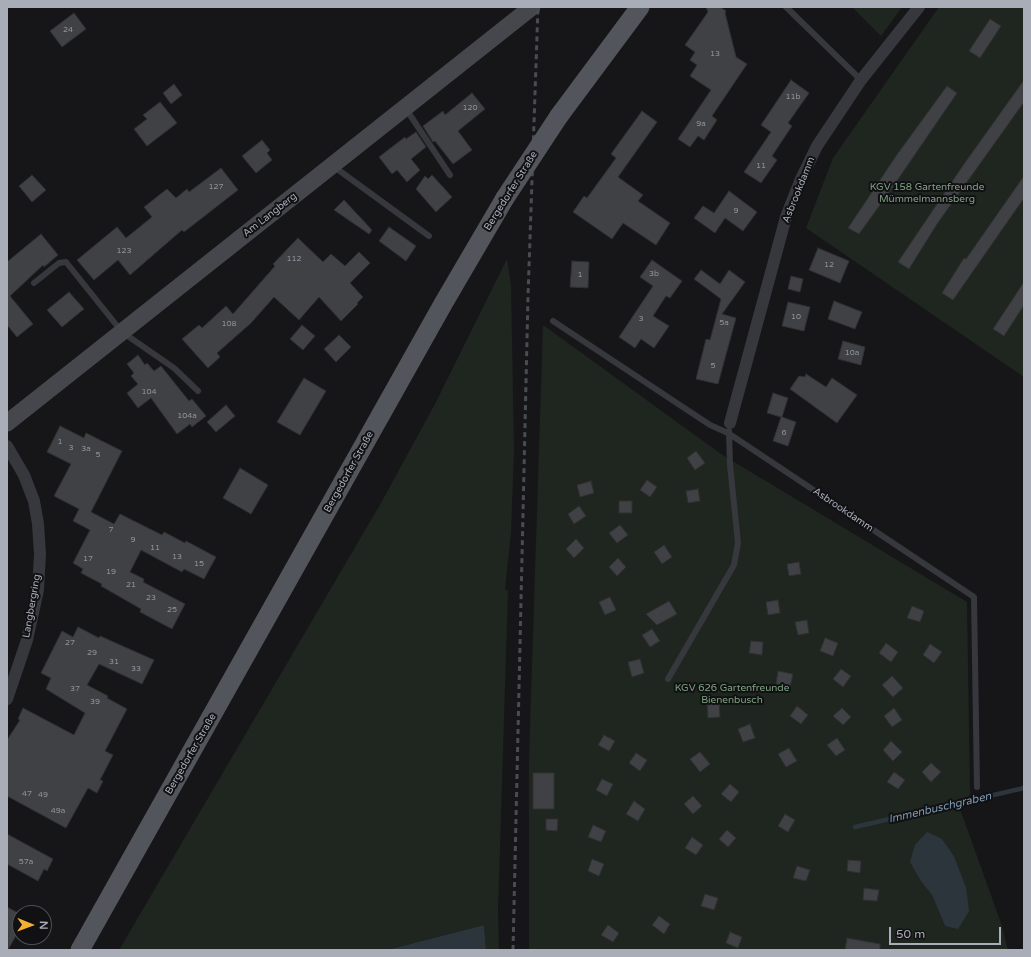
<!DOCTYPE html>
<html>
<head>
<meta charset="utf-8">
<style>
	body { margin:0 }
	#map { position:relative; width:1031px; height:957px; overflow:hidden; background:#161618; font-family:"Varela Round",sans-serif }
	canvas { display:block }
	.frame { position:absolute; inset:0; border:8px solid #a8adb8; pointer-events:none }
	.north { position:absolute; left:12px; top:905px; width:40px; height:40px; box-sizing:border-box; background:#111113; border:1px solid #4d4f55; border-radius:50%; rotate:91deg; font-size:11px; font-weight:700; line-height:16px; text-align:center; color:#a8adb8 }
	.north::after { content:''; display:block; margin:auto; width:14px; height:18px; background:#f2b134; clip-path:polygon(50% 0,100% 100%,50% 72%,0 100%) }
	.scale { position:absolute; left:889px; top:927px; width:112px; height:18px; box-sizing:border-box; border:2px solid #a8adb8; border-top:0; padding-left:5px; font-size:12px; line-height:14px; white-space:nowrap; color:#a8adb8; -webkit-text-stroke:3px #111113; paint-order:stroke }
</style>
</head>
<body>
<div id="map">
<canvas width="1031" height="957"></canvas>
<div class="frame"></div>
<div class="north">N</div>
<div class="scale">50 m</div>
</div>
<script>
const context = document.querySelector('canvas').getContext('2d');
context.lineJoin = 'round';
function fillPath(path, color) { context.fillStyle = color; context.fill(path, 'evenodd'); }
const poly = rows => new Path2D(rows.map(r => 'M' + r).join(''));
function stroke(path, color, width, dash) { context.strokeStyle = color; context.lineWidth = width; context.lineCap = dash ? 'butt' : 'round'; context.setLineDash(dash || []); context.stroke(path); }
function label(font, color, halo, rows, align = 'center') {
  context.font = font + ' "Varela Round",sans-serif'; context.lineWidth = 4; context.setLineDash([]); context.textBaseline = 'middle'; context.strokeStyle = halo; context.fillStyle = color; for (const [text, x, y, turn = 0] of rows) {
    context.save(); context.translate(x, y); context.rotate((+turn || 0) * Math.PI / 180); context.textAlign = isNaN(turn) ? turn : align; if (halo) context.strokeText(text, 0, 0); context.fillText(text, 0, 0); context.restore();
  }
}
const green = poly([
	[852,7,902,7,881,36],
	[939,7,1024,7,1024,377,806,228,833,158],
	[507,259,511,285,514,449,511,532,505,589,508,591,498,910,499,950,486,950,484,925,387,950,119,950,381,503,435,404],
	[543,325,721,454,967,602,970,794,960,809,1001,923,1008,950,529,950,529,759],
	[942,839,954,856,966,887,945,926,932,895]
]);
const water = poly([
	[927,832,942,839,954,856,966,887,969,911,958,929,945,926,932,895,921,881,910,862,915,845],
	[484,925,486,950,387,950]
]);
const stream = poly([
	[855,827,1024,788]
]);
const building = poly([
	[706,7,720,7,726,11,725,13,736,57,747,64,712,116,717,120,704,140,698,136,690,147,678,139,711,90,690,76,697,65,690,60,695,52,685,45,708,12,706,7],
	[74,13,86,29,62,47,50,31,74,13],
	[990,19,1001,26,980,58,969,51,990,19],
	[791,80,809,93,788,123,792,126,772,156,777,160,761,183,744,172,771,132,761,125,791,80],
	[1024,80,1024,102,937,224,909,269,898,262,964,164,1024,80],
	[174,84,182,95,171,104,163,93,174,84],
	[947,86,957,93,890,191,859,234,848,228,896,156,947,86],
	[472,93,485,109,458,131,472,150,453,164,435,141,433,142,423,126,443,111,445,115,472,93],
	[160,102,177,123,147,146,134,129,147,119,143,115,160,102],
	[642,111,657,122,618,177,643,195,638,201,670,223,656,245,623,223,612,239,573,212,584,196,587,198,616,158,611,154,642,111],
	[416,132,426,147,411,159,420,170,407,182,397,170,392,174,379,157,405,137,406,139,416,132],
	[262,140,270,150,267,153,272,160,256,173,242,156,262,140],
	[221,168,238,190,184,232,182,230,130,275,118,260,94,280,77,260,117,227,126,238,152,217,144,207,167,189,176,198,187,189,189,192,221,168],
	[32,175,46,190,32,202,19,186,32,175],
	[432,175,452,197,436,212,416,189,425,176,428,179,432,175],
	[1024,176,1024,198,953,300,942,293,964,258,966,259,1024,176],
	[729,191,757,212,743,231,725,218,715,233,694,218,703,206,714,213,729,191],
	[344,200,372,230,369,234,334,210,344,200],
	[389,227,416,246,406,261,379,241,389,227],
	[41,234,58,255,44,267,43,265,10,296,33,324,17,337,7,325,7,262,41,234],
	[298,238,323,262,331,254,345,266,359,252,370,263,350,283,363,297,357,303,358,304,341,321,319,297,299,320,274,297,251,323,217,353,220,357,208,368,182,339,199,325,202,328,226,306,233,314,275,266,273,264,298,238],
	[818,248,849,261,840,283,809,270,818,248],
	[652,260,682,281,670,298,666,296,653,316,669,326,654,348,641,339,635,348,619,337,653,286,640,277,652,260],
	[572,261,589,262,588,288,570,287,572,261],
	[701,270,720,284,729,270,745,282,722,314,736,318,718,384,696,379,706,339,710,340,721,299,694,279,701,270],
	[791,276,803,279,800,292,788,289,791,276],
	[1024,282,1024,305,1004,336,993,329,1024,282],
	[69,292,84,309,62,327,47,310,69,292],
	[834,301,862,312,855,329,828,319,834,301],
	[788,302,810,307,804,331,782,326,788,302],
	[302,325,315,336,303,350,290,339,302,325],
	[339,335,351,347,336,362,324,349,339,335],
	[843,341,865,347,861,365,838,359,843,341],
	[138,355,145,365,147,363,154,371,161,366,189,401,192,399,206,416,192,427,190,424,177,434,151,398,138,408,127,393,138,384,131,376,134,373,127,364,138,355],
	[806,374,826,387,832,378,857,395,837,423,790,389,799,376,805,377,806,374],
	[304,378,326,391,300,435,277,422,304,378],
	[773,393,788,398,782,417,796,422,788,446,773,441,781,417,767,413,773,393],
	[226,405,235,416,216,432,207,422,226,405],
	[60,426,84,438,86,433,122,451,91,512,114,524,120,514,162,535,164,532,185,543,186,541,216,557,204,579,184,569,182,572,141,550,130,572,144,579,143,582,185,604,172,629,140,612,141,609,101,586,102,584,81,573,83,569,73,563,90,530,73,521,79,509,54,496,71,464,47,452,60,426],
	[696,451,705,463,695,470,687,458,696,451],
	[240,468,268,485,251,514,223,498,240,468],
	[647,480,657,487,650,497,640,490,647,480],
	[591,481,594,493,580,497,577,485,591,481],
	[698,489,700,501,688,503,686,491,698,489],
	[619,501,632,501,632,513,619,513,619,501],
	[579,506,586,516,574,524,568,514,579,506],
	[620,525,628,535,617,543,609,533,620,525],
	[576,539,584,548,574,558,566,549,576,539],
	[664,545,672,557,662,564,654,552,664,545],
	[618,558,626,567,617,576,609,567,618,558],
	[799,562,801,574,789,576,787,564,799,562],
	[610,597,616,610,605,615,599,602,610,597],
	[778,600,780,613,768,615,766,602,778,600],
	[669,601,677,614,657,625,646,614,669,601],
	[912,606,924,611,920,622,907,618,912,606],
	[807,620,809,633,798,635,795,622,807,620],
	[78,627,99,638,100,636,154,660,142,684,99,664,87,685,108,696,107,698,127,709,105,751,113,755,100,780,103,781,97,793,88,788,66,828,7,796,7,740,20,720,18,719,23,708,74,735,85,713,46,689,51,678,41,673,62,631,73,637,78,627],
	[652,629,660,641,650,647,642,635,652,629],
	[825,638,838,643,833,656,820,651,825,638],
	[751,641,763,642,762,655,749,653,751,641],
	[886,643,898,652,891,662,879,653,886,643],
	[930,644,942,652,934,663,923,655,930,644],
	[640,659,644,673,632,677,628,662,640,659],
	[841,669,851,676,843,687,833,679,841,669],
	[778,671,793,674,790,687,776,684,778,671],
	[892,676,903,688,893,697,882,685,892,676],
	[719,701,720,717,708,718,707,703,719,701],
	[797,706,808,715,801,724,790,716,797,706],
	[842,708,851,717,843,725,833,716,842,708],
	[894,708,902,720,892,727,884,716,894,708],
	[750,724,755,738,743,742,738,729,750,724],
	[604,735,615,741,609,751,598,745,604,735],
	[837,738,845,750,836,756,827,745,837,738],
	[891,741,902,752,893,761,883,750,891,741],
	[789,748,797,761,786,767,778,754,789,748],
	[700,752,710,764,700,772,690,759,700,752],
	[636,753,647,760,640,771,629,763,636,753],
	[931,763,941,772,931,782,922,772,931,763],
	[894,772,905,780,898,789,887,782,894,772],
	[533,773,554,773,554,809,533,809,533,773],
	[602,779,613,784,607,796,596,790,602,779],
	[730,784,739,792,731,802,721,794,730,784],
	[693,796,702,806,693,814,684,804,693,796],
	[634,801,645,809,638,821,626,814,634,801],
	[785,814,795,820,788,832,778,826,785,814],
	[546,819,558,819,557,831,546,830,546,819],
	[593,825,606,831,601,842,588,837,593,825],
	[727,830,736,838,728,847,719,839,727,830],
	[7,834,53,859,47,871,44,869,38,881,7,864,7,834],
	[692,837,703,845,696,855,685,848,692,837],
	[592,859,604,864,599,876,588,871,592,859],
	[848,860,861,861,860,873,847,871,848,860],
	[797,866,810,870,806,881,793,878,797,866],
	[864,888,879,890,877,901,863,900,864,888],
	[705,894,718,898,714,910,701,906,705,894],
	[7,907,20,914,20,928,8,950,7,907],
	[659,916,670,924,664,934,652,925,659,916],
	[608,925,619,933,613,942,601,935,608,925],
	[730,932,742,937,738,948,726,943,730,932],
	[847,938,880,944,880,950,845,950,847,938]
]);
const lane = poly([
	[786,7,861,80],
	[406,109,450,175],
	[333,166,429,236],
	[34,283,59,263,66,262,122,332,174,368,198,391],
	[553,321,710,425,728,433,974,597,977,787],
	[668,679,734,565,738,543,730,465,729,431]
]);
const street = poly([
	[730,423,786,217,801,179,817,146,861,80,919,7],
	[7,446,24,475,34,501,38,524,40,554,38,590,27,640,7,699]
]);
const secondary = poly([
	[7,423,532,7]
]);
const primary = poly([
	[559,116,640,7],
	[80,950,443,304,505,198]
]);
const rail = poly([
	[513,950,528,296,538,7]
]);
const primaryBridge = poly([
	[505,198,559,116]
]);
const numberNames = [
	["24",68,30],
	["13",715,54],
	["11b",793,97],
	["120",470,108],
	["9a",701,124],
	["11",761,166],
	["127",216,187],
	["9",736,211],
	["123",124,251],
	["112",294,259],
	["12",829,265],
	["3b",654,274],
	["1",580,275],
	["10",796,317],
	["3",641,319],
	["5a",724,323],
	["108",229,324],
	["10a",852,353],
	["5",713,366],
	["104",149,392],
	["104a",187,416],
	["6",784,433],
	["1",60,442],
	["3",71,448],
	["3a",86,449],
	["5",98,455],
	["7",111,530],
	["9",133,540],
	["11",155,548],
	["13",177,557],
	["17",88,559],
	["15",199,564],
	["19",111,572],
	["21",131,585],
	["23",151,598],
	["25",172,610],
	["27",70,643],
	["29",92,653],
	["31",114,662],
	["33",136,669],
	["37",75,689],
	["39",95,702],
	["47",27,794],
	["49",43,795],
	["49a",58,811],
	["57a",26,862]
];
const parkNames = [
	["KGV 158 Gartenfreunde",927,187],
	["Mümmelmannsberg",927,199],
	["KGV 626 Gartenfreunde",732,688],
	["Bienenbusch",732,700]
];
const streetNames = [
	["Asbrookdamm",799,190,-68],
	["Bergedorfer Straße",511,191,-58],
	["Am Langberg",270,215,-38],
	["Bergedorfer Straße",349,472,-61],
	["Asbrookdamm",843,510,34],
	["Langbergring",32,606,-80],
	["Bergedorfer Straße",191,754,-60]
];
const waterNames = [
	["Immenbuschgraben",940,808,-13]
];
fillPath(green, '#1e261f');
fillPath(water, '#2c353c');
stroke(stream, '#2c353c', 4.5);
fillPath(building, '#404145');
stroke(building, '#303034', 1);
stroke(lane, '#37383d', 6);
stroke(street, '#37383d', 12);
stroke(secondary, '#45474d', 17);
stroke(primary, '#53555c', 19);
stroke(rail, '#4a4c52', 3, [5, 4]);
stroke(primaryBridge, '#53555c', 19);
label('8px', '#8e929b', null, numberNames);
label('10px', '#7fa381', '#111113', parkNames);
label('10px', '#a8adb8', '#111113', streetNames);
label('italic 11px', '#7f9bb3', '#111113', waterNames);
</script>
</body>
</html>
